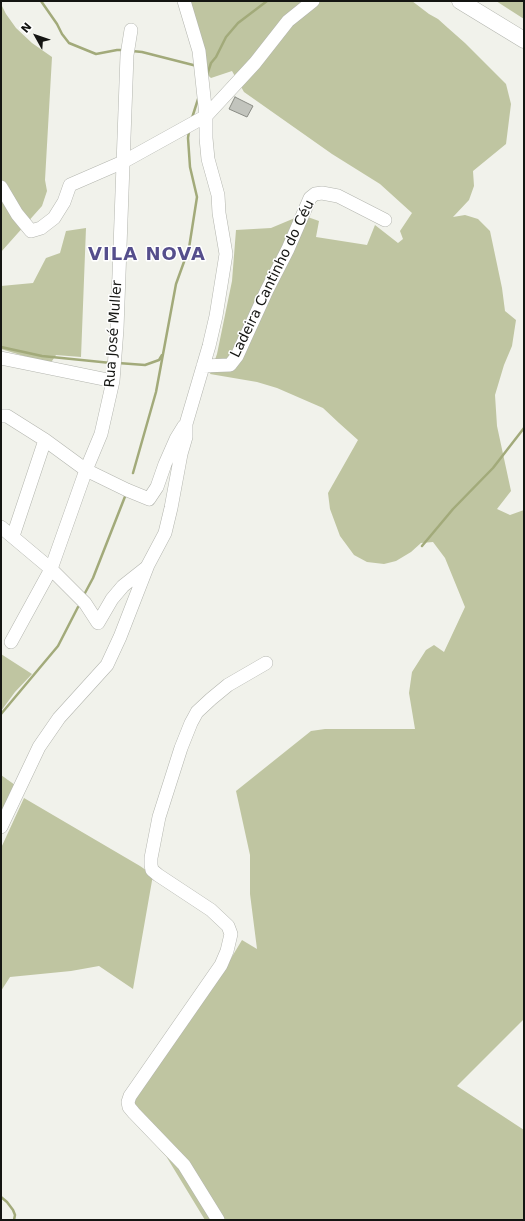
<!DOCTYPE html>
<html>
<head>
<meta charset="utf-8">
<style>
	body { margin:0 }
	#map { position:relative; width:525px; height:1221px; overflow:hidden; background:#f1f2eb; font-family:"DejaVu Sans",sans-serif }
	canvas { display:block }
	.frame { position:absolute; inset:0; border:2px solid #141512; pointer-events:none }
	.north { position:absolute; left:16px; top:16px; width:40px; height:40px; -webkit-text-stroke:3px #fff; paint-order:stroke; rotate:310deg; font-size:11px; font-weight:700; line-height:16px; text-align:center; color:#141512 }
	.north::after { content:''; display:block; margin:auto; width:14px; height:18px; background:#141512; clip-path:polygon(50% 0,100% 100%,50% 72%,0 100%) }
</style>
</head>
<body>
<div id="map">
<canvas width="525" height="1221"></canvas>
<div class="frame"></div>
<div class="north">N</div>
</div>
<script>
const context = document.querySelector('canvas').getContext('2d');
context.lineJoin = 'round';
function fillPath(path, color) { context.fillStyle = color; context.fill(path, 'evenodd'); }
const poly = rows => new Path2D(rows.map(r => 'M' + r).join(''));
function stroke(path, color, width, dash) { context.strokeStyle = color; context.lineWidth = width; context.lineCap = dash ? 'butt' : 'round'; context.setLineDash(dash || []); context.stroke(path); }
function label(font, color, halo, rows, align = 'center') {
  context.font = font + ' "DejaVu Sans",sans-serif'; context.lineWidth = 3; context.setLineDash([]); context.textBaseline = 'middle'; context.strokeStyle = halo; context.fillStyle = color; for (const [text, x, y, turn = 0] of rows) {
    context.save(); context.translate(x, y); context.rotate((+turn || 0) * Math.PI / 180); context.textAlign = isNaN(turn) ? turn : align; if (halo) context.strokeText(text, 0, 0); context.fillText(text, 0, 0); context.restore();
  }
}
const green = poly([
	[185,1,412,1,429,14,438,19,448,28,465,43,506,84,511,104,506,144,473,171,474,186,469,200,453,217,465,215,478,219,490,231,502,288,505,311,516,320,512,346,504,365,495,395,497,426,511,491,497,509,510,515,524,510,524,1019,457,1086,524,1130,524,1220,205,1220,166,1156,129,1116,126,1100,230,960,242,940,257,949,250,894,250,855,236,791,311,731,325,729,415,729,409,693,412,672,426,650,434,645,444,652,465,607,445,558,433,542,421,543,411,552,396,561,384,564,367,562,354,555,340,536,330,509,328,493,358,440,339,423,323,408,277,388,257,382,210,374,217,354,232,281,236,230,271,228,302,215,319,221,316,237,367,245,375,225,398,243,403,239,400,231,412,213,380,184,332,154,244,92,232,71,211,78,201,69],
	[496,1,524,1,524,19],
	[1,4,6,14,16,28,32,43,52,57,45,180,47,191,42,206,1,252],
	[86,228,81,357,56,355,50,364,1,349,1,286,33,283,46,258,60,253,66,231],
	[1,654,32,674,15,692,1,711],
	[1,775,15,785,1,817],
	[24,798,140,866,153,875,133,989,99,966,71,971,10,977,1,991,1,848]
]);
const stream = poly([
	[41,1,57,24,62,34,69,43,96,54,117,50,125,50],
	[132,51,142,52,197,66],
	[207,75,211,63,216,57,226,37,238,23,267,1],
	[192,118,199,96],
	[1,347,42,356,111,363],
	[118,363,145,365,159,360,162,355],
	[133,473,156,392,176,284,189,248,197,197,190,167,188,138,189,131],
	[422,546,453,509,493,468,524,428],
	[85,593,93,578,126,494],
	[1,714,58,646,78,607],
	[1,1197,7,1202,13,1210,15,1215,14,1220]
]);
const building = poly([
	[235,97,253,106,247,117,229,109,235,97]
]);
const minor = poly([
	[1,187,17,214,31,231,41,228,54,218,64,202,70,185,123,162,206,116,255,63,288,21,313,1],
	[1,358,113,381],
	[203,366,230,365,237,356,267,290,288,249,310,198,315,194,322,193,338,196,385,220],
	[1,416,7,416,45,440,86,470,127,490,149,499,157,487,165,464,176,439,184,426],
	[1,527,51,569,85,603,98,623,112,599,123,586,147,567],
	[13,536,45,440],
	[11,642,51,569,86,470,101,434,113,381,117,329,127,55,131,30],
	[1,827,39,747,59,718,107,665,120,637,148,565,165,533,171,508,181,454,186,437,186,424,209,346,216,316,226,254,219,213,218,195,208,159,206,138,206,116,199,51,184,1],
	[218,1220,184,1165,134,1113,129,1107,128,1102,130,1096,221,965,227,951,231,934,228,926,211,910,158,875,152,870,151,865,151,858,159,817,181,748,191,723,197,712,211,699,228,685,266,663]
]);
const major = poly([
	[460,1,524,40]
]);
const streetNames = [
	["Ladeira Cantinho do Céu",273,279,-64],
	["Rua José Muller",114,334,-86]
];
const districtNames = [
	["VILA NOVA",147,255]
];
fillPath(green, '#bfc5a1');
stroke(stream, '#a2aa7a', 2.5);
fillPath(building, '#c2c4bd');
stroke(building, '#898b84', 1);
stroke(minor, '#b3b5ae', 14);
stroke(major, '#b3b5ae', 17);
stroke(minor, '#fff', 13);
stroke(major, '#fff', 16);
label('14px', '#141512', '#fff', streetNames);
context.letterSpacing = '1px';
label('bold 18px', '#554e8c', '#fff', districtNames);
context.letterSpacing = '0px';
</script>
</body>
</html>
